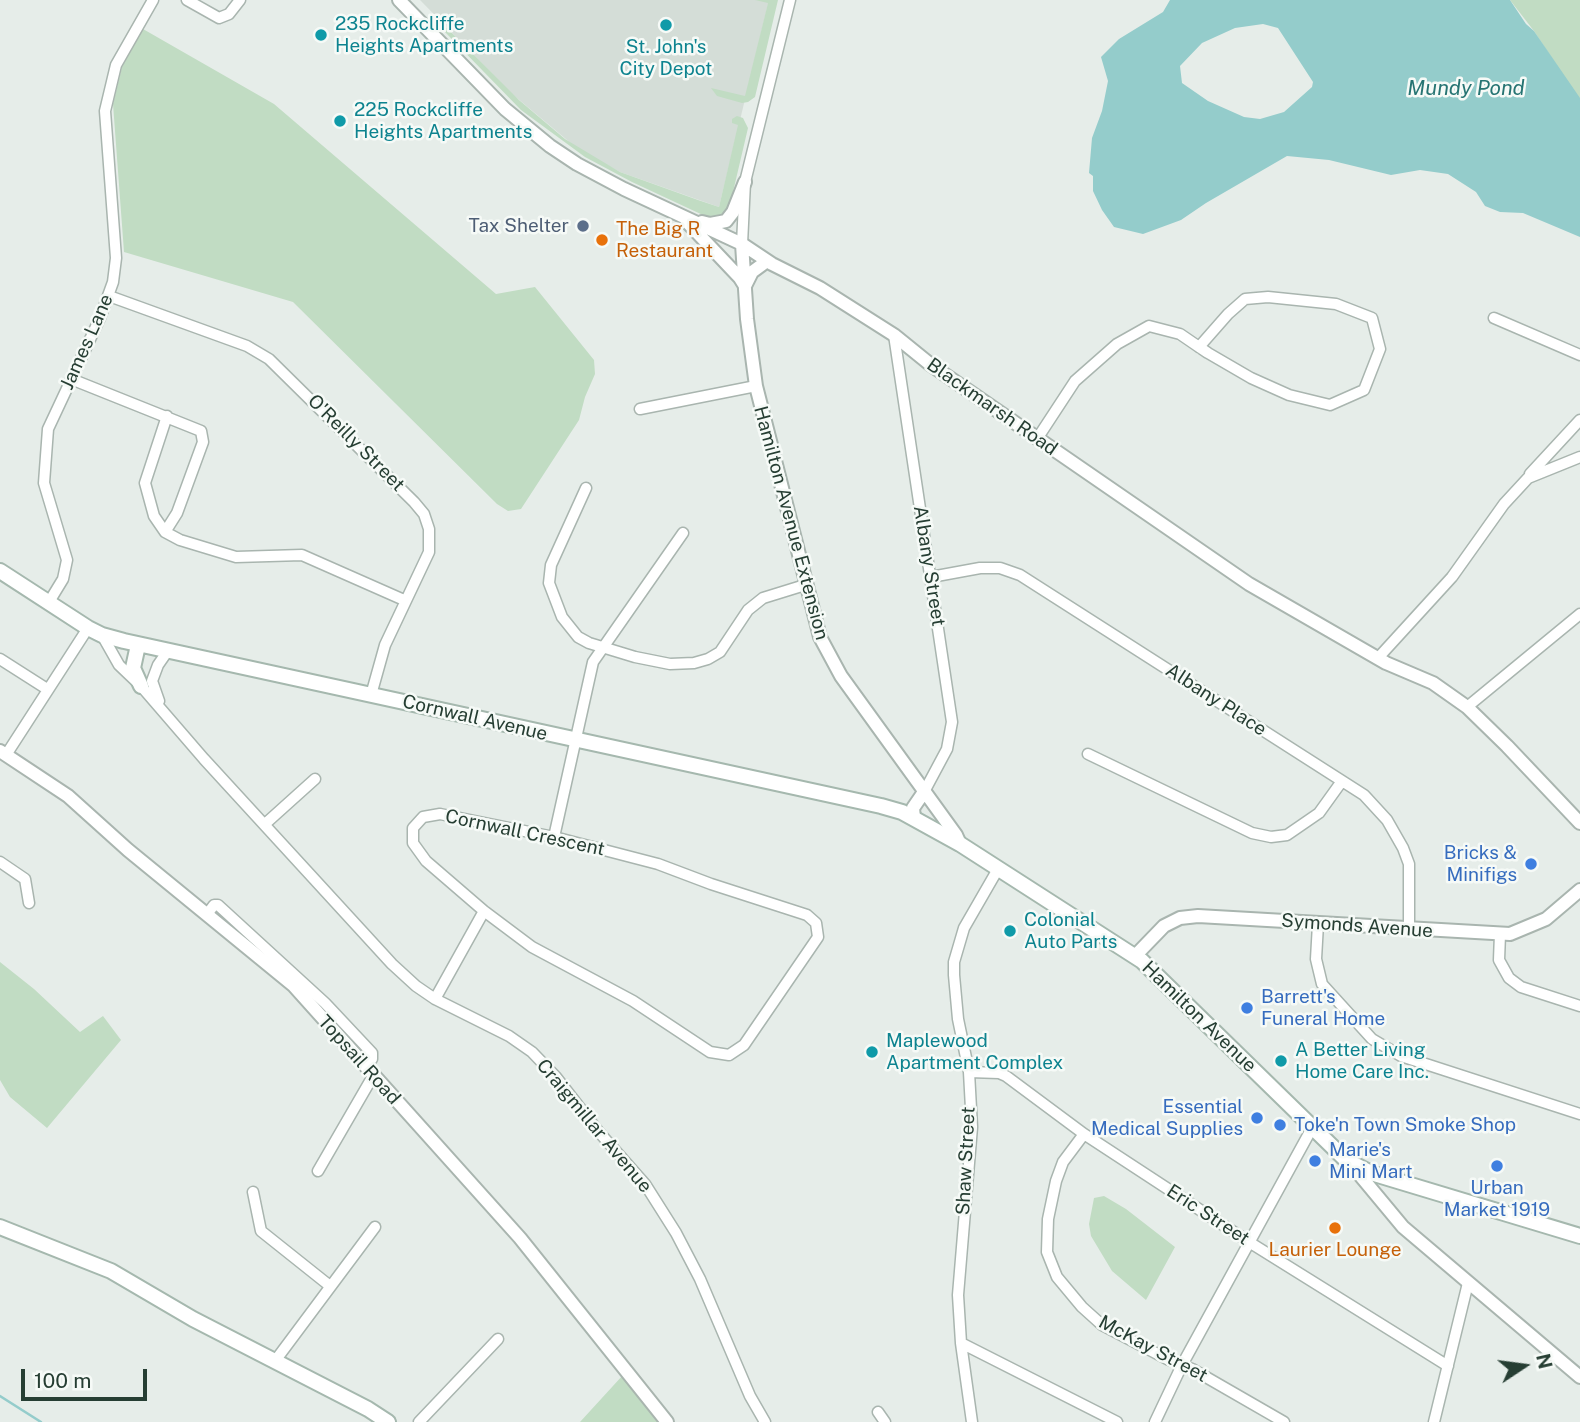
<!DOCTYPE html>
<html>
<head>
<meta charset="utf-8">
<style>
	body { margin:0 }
	#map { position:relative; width:1580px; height:1422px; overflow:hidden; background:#e6ede9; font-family:"Public Sans",sans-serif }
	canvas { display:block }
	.north { position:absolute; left:1489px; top:1331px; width:70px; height:70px; -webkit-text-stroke:5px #f6faf7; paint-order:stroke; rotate:77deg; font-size:19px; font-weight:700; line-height:28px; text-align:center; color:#263e33 }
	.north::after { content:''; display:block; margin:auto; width:24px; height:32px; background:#263e33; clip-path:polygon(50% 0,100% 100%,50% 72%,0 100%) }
	.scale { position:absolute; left:21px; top:1369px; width:126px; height:32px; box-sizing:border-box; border:4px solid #263e33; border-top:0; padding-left:9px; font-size:21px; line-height:24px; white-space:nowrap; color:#263e33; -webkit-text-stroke:5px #f6faf7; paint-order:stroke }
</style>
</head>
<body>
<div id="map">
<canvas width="1580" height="1422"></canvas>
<div class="north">N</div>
<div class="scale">100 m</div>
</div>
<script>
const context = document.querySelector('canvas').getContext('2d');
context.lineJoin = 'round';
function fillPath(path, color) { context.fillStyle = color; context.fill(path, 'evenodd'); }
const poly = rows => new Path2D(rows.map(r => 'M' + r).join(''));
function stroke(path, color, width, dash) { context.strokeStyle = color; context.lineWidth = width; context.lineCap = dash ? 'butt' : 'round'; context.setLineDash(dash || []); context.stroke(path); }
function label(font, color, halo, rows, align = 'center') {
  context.font = font + ' "Public Sans",sans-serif'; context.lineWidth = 5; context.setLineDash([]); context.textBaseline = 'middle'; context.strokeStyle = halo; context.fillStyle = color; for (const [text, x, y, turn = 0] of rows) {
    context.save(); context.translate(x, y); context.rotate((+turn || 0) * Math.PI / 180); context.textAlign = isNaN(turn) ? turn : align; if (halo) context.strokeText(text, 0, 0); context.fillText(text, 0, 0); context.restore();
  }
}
const built = poly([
	[420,0,769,0,719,207,620,172,579,150,511,93]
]);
const green = poly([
	[755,0,778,0,755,97,748,102,742,103,717,96,711,88,745,96,768,3],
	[1510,0,1580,0,1580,101,1534,31],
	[441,22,519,100,565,139,620,172,698,200,719,207,738,125,732,123,732,119,737,116,743,118,748,128,729,209,719,217,705,216,632,182,585,157,521,110,444,31],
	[143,29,274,104,496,294,535,287,594,360,595,374,585,397,579,420,521,509,508,511,497,504,293,302,124,252,113,104,122,67],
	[0,962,34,989,80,1032,103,1016,121,1040,47,1128,10,1097,0,1080],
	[1104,1196,1126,1209,1175,1247,1146,1300,1112,1271,1091,1236,1089,1224,1094,1198],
	[623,1375,662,1422,580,1422]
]);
const water = poly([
	[1170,0,1510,0,1526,24,1534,31,1580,98,1580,237,1523,213,1500,212,1485,206,1476,192,1448,174,1420,170,1391,175,1329,160,1287,156,1206,203,1181,220,1143,234,1114,227,1102,210,1093,191,1093,176,1089,173,1092,138,1102,111,1108,81,1101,57,1119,39,1163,12],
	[1263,24,1278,28,1313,82,1312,87,1284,112,1260,119,1244,117,1208,101,1182,83,1180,66,1202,43,1235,28]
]);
const stream = poly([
	[0,1396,41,1422]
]);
const minor = poly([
	[187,0,219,18,229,14,240,0],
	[742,244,745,182,790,0],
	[109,296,247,346,269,359,414,502,424,514,429,529,429,552,385,645,371,695],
	[1494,318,1580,355],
	[894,335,952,722,947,749,924,792],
	[71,379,201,431,203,442,177,513,165,532],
	[640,409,756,386],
	[167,416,145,483,154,516,165,532,180,540,236,557,302,555,404,600],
	[1037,439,1075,381,1117,344,1149,326,1180,334,1199,347,1208,353,1251,378,1289,395,1330,405,1364,390,1380,349,1372,318,1336,304,1268,297,1245,299,1228,314,1199,347],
	[1530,474,1580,420],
	[586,488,551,565,549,583,562,617,578,637,589,643,635,657,670,664,694,663,708,659,720,652,748,610,763,598,805,585],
	[931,577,980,568,1000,568,1020,575,1364,795,1387,820,1403,848,1409,864,1409,929],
	[49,602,63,579,67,560,44,483,48,429,100,318,113,282,116,258,105,111,116,65,153,0],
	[102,635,119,665,141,686,204,759,392,964,416,986,435,999,509,1036,532,1052,556,1077,598,1131,645,1184,676,1233,700,1279,750,1396,765,1422],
	[1378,658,1452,577,1504,504,1528,478,1580,457],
	[0,659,47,689],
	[159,701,152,681,158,665,167,652],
	[1467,707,1580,614],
	[1088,754,1252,833,1271,837,1287,835,1319,813,1342,781],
	[6,755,88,628],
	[440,814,554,837,658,864,711,884,807,915,816,923,818,937,744,1045,729,1055,710,1052,633,1001,532,947,484,911,426,861,413,843,413,828,423,817,440,814],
	[265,824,315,779],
	[554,837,593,662,683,533],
	[0,862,25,879,29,903],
	[208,913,214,905,218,905,325,1003,372,1053,372,1059,365,1067],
	[1318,924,1316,959,1322,984,1372,1039,1401,1056,1580,1114],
	[1500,934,1499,960,1509,978,1521,987,1580,1006],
	[435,999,484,911],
	[969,1072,999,1073,1006,1076,1084,1134,1249,1242,1448,1366],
	[1084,1134,1063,1162,1056,1181,1048,1219,1047,1252,1057,1277,1082,1307,1102,1325,1169,1360,1192,1369,1284,1422],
	[318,1171,373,1076],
	[253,1192,261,1231,330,1286],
	[961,1343,1117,1422],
	[275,1361,375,1227],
	[878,1412,885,1422],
	[419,1422,498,1339],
	[972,1422,961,1343,958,1295,972,1127,969,1072,958,1019,954,975,954,962,964,928,998,869],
	[1155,1422,1182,1365,1312,1128],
	[1434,1422,1468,1283]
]);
const tertiary = poly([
	[399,0,505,109,550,146,577,164,624,189,742,244,772,264,820,288,894,335,931,365,1249,584,1386,663,1433,683,1467,707,1507,746,1580,823],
	[687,222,740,278,745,286],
	[702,222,710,224,726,221,733,212,745,182],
	[742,244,747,319,756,386,820,637,841,676,956,835,960,844],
	[745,286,752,272,767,261],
	[0,751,68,796,128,850,293,985,520,1238,667,1422],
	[914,818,913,808,924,792],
	[1135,956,1164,926,1180,918,1198,916,1510,934,1546,919,1580,890],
	[1349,1162,1403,1227,1580,1377]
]);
const secondary = poly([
	[0,571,88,628,102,635,124,641,881,806,902,812,960,844,1142,961,1346,1160,1371,1173,1580,1236],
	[138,645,133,668,141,686],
	[0,1227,111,1271,193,1319,368,1409,388,1422]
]);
const markers = [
	[666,25,7,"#0f9aa8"],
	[321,35,7,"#0f9aa8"],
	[340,121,7,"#0f9aa8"],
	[583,226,7,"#5c6f8a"],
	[602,240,7,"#e8710a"],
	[1531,864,7,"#3f7fe0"],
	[1010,931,7,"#0f9aa8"],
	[1247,1008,7,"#3f7fe0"],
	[872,1052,7,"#0f9aa8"],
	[1281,1061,7,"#0f9aa8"],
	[1257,1118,7,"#3f7fe0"],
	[1280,1125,7,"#3f7fe0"],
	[1315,1161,7,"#3f7fe0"],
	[1497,1166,7,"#3f7fe0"],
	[1335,1228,7,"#e8710a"]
];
const cultureNames = [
	["235 Rockcliffe",335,24],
	["Heights Apartments",335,46],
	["St. John's",666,47,"center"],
	["City Depot",666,69,"center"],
	["225 Rockcliffe",354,110],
	["Heights Apartments",354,132],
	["Colonial",1024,920],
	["Auto Parts",1024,942],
	["Maplewood",886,1041],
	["Apartment Complex",886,1063],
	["A Better Living",1295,1050],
	["Home Care Inc.",1295,1072]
];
const serviceNames = [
	["Tax Shelter",569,226]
];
const foodNames = [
	["The Big R",616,229],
	["Restaurant",616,251],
	["Laurier Lounge",1335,1250,"center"]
];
const streetNames = [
	["James Lane",87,342,-66],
	["Blackmarsh Road",992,407,35],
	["O'Reilly Street",356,443,45],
	["Hamilton Avenue Extension",791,523,75],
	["Albany Street",929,566,81],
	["Albany Place",1216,700,33],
	["Cornwall Avenue",475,718,13],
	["Cornwall Crescent",525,833,12],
	["Symonds Avenue",1357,926,4],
	["Hamilton Avenue",1199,1017,44],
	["Topsail Road",359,1060,48],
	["Craigmillar Avenue",594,1126,50],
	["Shaw Street",966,1161,-87],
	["Eric Street",1208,1215,33],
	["McKay Street",1153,1349,28]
];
const shopNames = [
	["Bricks &",1517,853,"right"],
	["Minifigs",1517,875,"right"],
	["Barrett's",1261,997],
	["Funeral Home",1261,1019],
	["Essential",1243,1107,"right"],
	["Medical Supplies",1243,1129,"right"],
	["Toke'n Town Smoke Shop",1294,1125],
	["Marie's",1329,1150],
	["Mini Mart",1329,1172],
	["Urban",1497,1188,"center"],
	["Market 1919",1497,1210,"center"]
];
const waterNames = [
	["Mundy Pond",1466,89]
];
fillPath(built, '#d4ddd7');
fillPath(green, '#c1dcc3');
fillPath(water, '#94cccb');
stroke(stream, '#94cccb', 2.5);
stroke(minor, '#a9b5af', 13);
stroke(tertiary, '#a9b5af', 16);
stroke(secondary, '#a5b8ae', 18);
stroke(minor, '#fff', 10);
stroke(tertiary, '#fff', 12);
stroke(secondary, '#fff', 14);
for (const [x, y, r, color] of markers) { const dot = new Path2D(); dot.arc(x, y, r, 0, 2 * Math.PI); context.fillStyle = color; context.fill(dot); stroke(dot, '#f6faf7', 2.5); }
label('19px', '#0d838f', '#f6faf7', cultureNames, 'left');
label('19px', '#4e5e75', '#f6faf7', serviceNames, 'right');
label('19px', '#c56008', '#f6faf7', foodNames, 'left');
label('19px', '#263e33', '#f6faf7', streetNames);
label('19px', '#366cbe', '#f6faf7', shopNames, 'left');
label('italic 21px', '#267473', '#f6faf7', waterNames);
</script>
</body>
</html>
